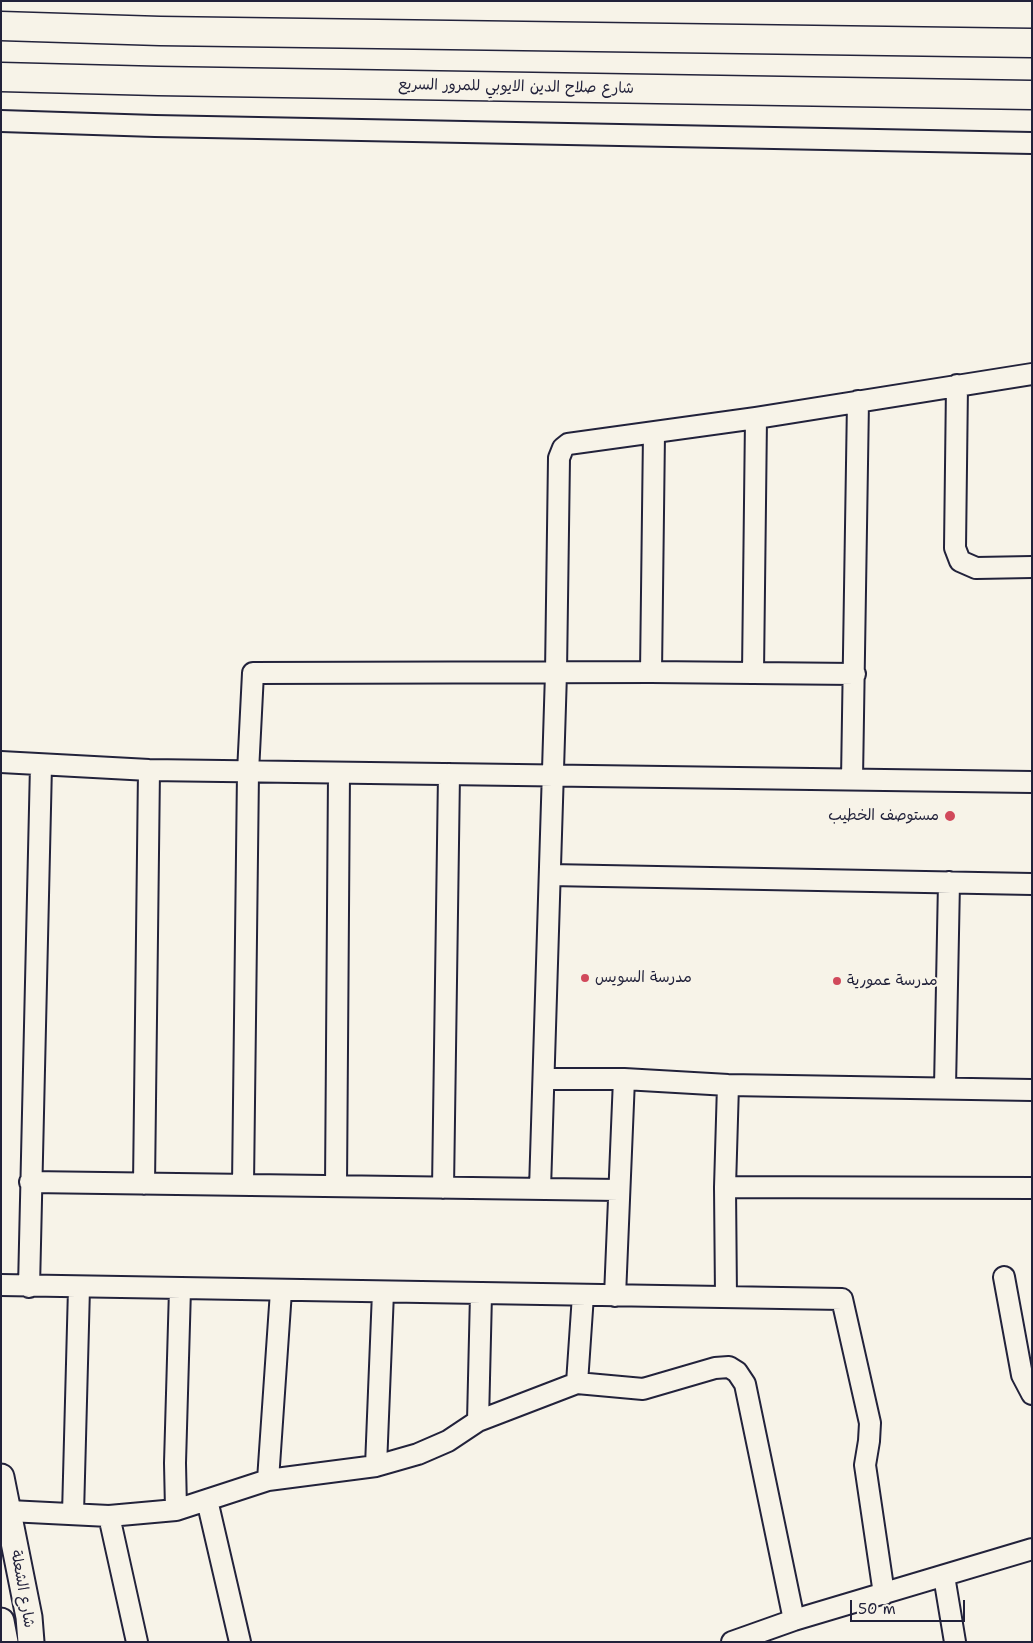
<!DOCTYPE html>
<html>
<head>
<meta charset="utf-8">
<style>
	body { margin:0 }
	#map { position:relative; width:1033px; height:1643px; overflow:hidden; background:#f7f3e8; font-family:"Shantell Sans",sans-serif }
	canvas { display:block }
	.frame { position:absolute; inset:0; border:2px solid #22223b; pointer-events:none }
	.scale { position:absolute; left:850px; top:1600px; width:115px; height:22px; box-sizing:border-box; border:2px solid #22223b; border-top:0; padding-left:6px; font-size:15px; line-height:18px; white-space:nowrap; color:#22223b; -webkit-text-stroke:4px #f7f3e8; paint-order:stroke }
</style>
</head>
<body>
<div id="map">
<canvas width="1033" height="1643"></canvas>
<div class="frame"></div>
<div class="scale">50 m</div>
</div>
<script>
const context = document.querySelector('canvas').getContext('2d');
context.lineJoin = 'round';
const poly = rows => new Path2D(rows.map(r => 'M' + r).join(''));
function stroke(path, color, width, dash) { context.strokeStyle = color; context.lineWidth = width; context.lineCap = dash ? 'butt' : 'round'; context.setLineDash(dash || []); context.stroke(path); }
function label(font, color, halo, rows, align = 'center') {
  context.font = font + ' "Shantell Sans","Playpen Sans Arabic",sans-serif'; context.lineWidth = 4.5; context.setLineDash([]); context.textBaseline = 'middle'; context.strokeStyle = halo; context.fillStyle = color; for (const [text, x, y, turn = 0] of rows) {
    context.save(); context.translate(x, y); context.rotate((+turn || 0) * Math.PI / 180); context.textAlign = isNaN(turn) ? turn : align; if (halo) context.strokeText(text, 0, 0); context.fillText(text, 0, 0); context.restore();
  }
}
const minor = poly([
	[1,121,155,126,1032,143],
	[957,385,955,548,960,561,976,568,1032,567],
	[651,672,654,433],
	[753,673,756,418],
	[1,762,149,770,1032,782],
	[852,779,858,401],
	[550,875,1032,884],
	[544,1079,624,1079,728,1085,1032,1090],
	[945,1087,949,882],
	[30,1182,619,1190],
	[144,1184,149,770],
	[243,1185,248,772,253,673,651,672,855,674],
	[336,1186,339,773],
	[725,1187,1032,1188],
	[443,1188,449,774],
	[540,1189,556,673,559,458,563,448,568,444,756,418,1032,374],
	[1004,1277,1022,1375,1032,1394],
	[1,1285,842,1299,870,1423,869,1441,865,1465,884,1594],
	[29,1287,41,765],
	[615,1296,624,1079],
	[726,1297,725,1187,728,1085],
	[577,1383,583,1295],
	[478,1421,481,1294],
	[376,1466,383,1292],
	[268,1480,281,1291],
	[207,1500,240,1642],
	[176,1510,175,1463,180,1289],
	[9,1511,109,1516,176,1510,268,1480,376,1466,418,1454,448,1441,478,1421,577,1383,643,1389,715,1368,729,1367,737,1372,745,1384,794,1620],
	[73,1514,79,1288],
	[109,1516,137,1642],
	[944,1576,955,1642],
	[732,1642,794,1620,1032,1549]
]);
const major = poly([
	[1,1477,29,1617,31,1642],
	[1,1621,5,1642]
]);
const highway = poly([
	[1,26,160,31,1032,43],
	[1,77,158,81,1032,95]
]);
const markers = [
	[950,816,6,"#d1495b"],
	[585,978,5,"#d1495b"],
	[837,981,5,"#d1495b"]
];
const streetNames = [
	["شارع صلاح الدين الايوبي للمرور السريع",516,87,1],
	["شارع الشعلة",22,1589,80]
];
const poiNames = [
	["مستوصف الخطيب",939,816,"right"],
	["مدرسة السويس",595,978],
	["مدرسة عمورية",847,981]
];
stroke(minor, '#22223b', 24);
stroke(major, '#22223b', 29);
stroke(highway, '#22223b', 31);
stroke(minor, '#f7f3e8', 20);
stroke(major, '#f7f3e8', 25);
stroke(highway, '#f7f3e8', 28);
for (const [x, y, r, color] of markers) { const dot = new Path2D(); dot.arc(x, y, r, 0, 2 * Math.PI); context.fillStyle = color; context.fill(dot); stroke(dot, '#f7f3e8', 2); }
label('15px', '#22223b', '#f7f3e8', streetNames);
label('15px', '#22223b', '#f7f3e8', poiNames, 'left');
</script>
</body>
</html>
